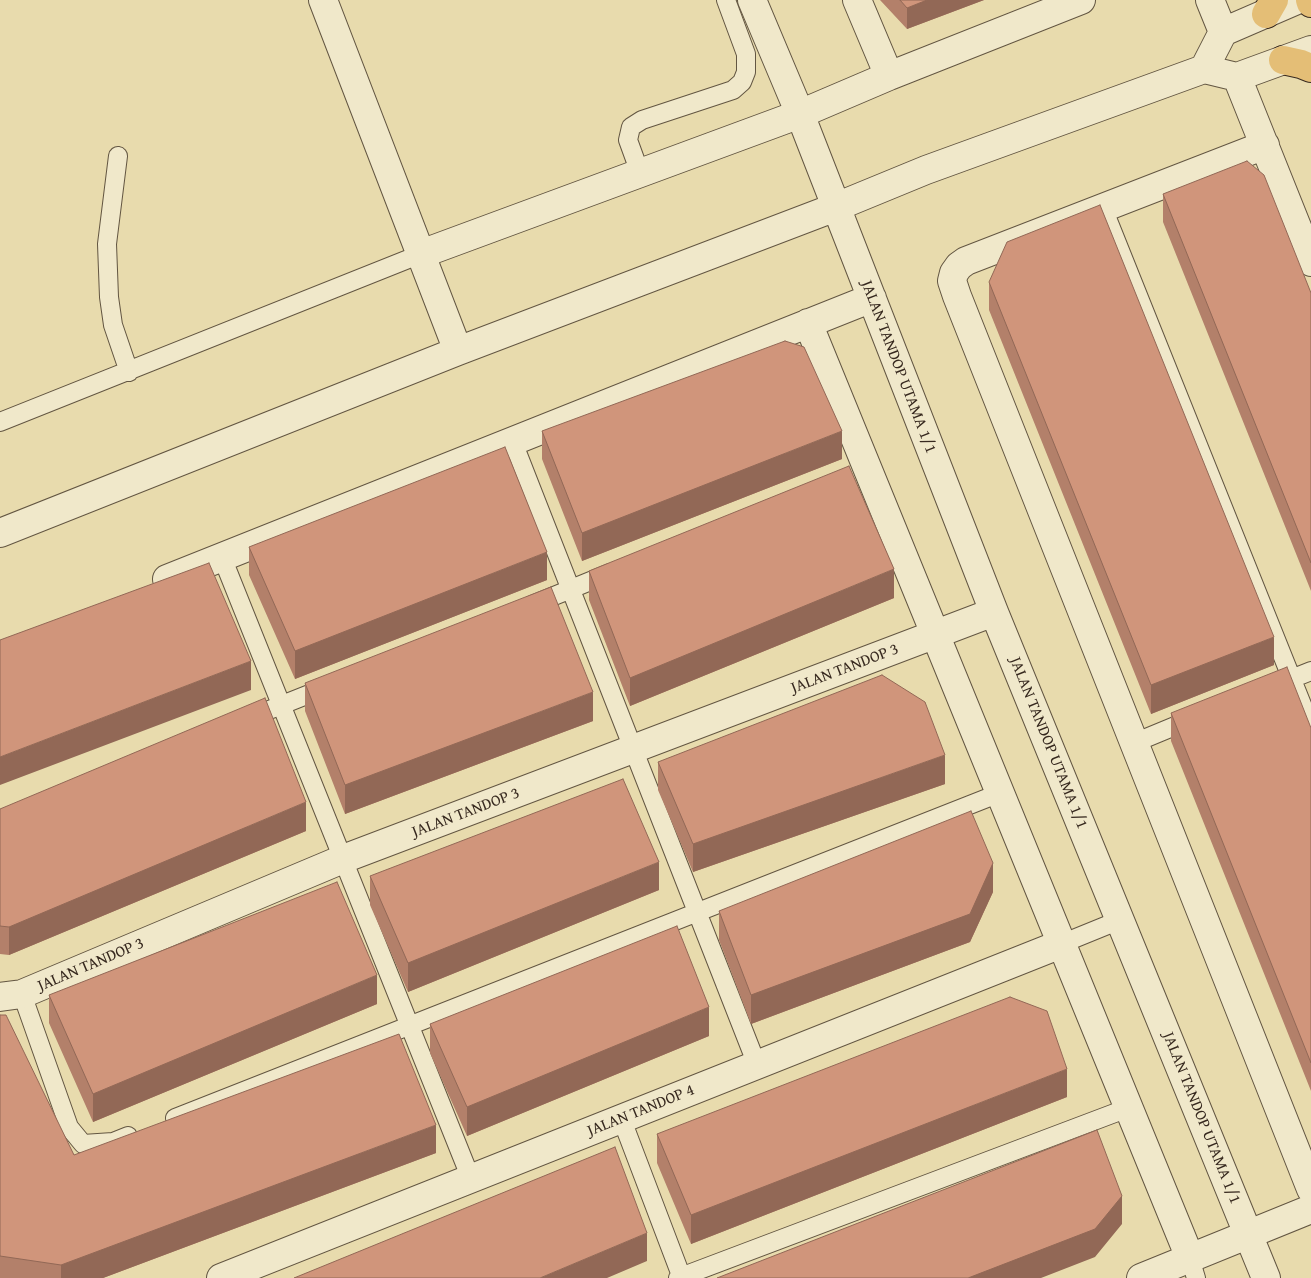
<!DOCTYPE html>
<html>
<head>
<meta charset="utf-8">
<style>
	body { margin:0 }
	canvas { display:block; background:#e8dbad }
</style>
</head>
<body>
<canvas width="1311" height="1278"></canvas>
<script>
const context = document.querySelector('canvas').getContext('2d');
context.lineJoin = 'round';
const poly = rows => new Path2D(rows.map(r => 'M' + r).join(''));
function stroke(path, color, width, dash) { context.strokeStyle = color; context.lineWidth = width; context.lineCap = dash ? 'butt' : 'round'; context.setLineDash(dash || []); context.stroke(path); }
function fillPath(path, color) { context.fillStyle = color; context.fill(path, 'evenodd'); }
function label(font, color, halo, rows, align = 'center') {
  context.font = font + ' "Gentium Book Plus",serif'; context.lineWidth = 4; context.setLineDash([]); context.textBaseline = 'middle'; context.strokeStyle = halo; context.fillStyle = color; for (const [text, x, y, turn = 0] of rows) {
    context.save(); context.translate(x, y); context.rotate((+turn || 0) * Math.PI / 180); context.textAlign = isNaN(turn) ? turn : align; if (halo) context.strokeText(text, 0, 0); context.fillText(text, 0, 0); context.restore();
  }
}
const lane = poly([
	[118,156,107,244,109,297,113,325,129,372],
	[640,173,628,140,631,127,642,120,733,90,742,82,746,72,746,54,726,0],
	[1103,208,1311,727],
	[0,422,421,254],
	[513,442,757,1065],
	[222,557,471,1179],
	[532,605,610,573],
	[1281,683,1311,671],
	[249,718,327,687],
	[1134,743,1192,719],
	[1061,944,1120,920],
	[22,994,69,1127,83,1144,113,1142,128,1136],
	[175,1118,1000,793],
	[622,1120,682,1278],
	[1190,1258,1196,1278],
	[678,1278,1128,1108]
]);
const street = poly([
	[323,0,458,351],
	[752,0,800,114,994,612,1266,1278],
	[857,0,889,76],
	[1210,0,1223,32],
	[1204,69,1223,32,1297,0],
	[1237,77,1311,262],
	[1265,145,966,261,959,266,954,273,952,281,957,296,1311,1189],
	[421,254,800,114,889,76,1081,0],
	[808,323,1190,1258],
	[0,533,458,351,836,207,926,170,1204,69,1237,77,1311,50],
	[167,579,872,298],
	[0,997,22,994,343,859,994,612],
	[221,1278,1061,944],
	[1141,1278,1311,1209]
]);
const primary = poly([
	[1310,0,1311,3],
	[1266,14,1274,0],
	[1283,60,1301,64,1311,68]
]);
const wall = poly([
	[880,0,984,0,907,29],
	[1163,194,1311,293,1311,591,1163,222],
	[989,282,1274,665,1151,714,989,310],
	[542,431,842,459,582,561,542,459],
	[249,547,547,580,295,679,249,575],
	[589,571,894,598,630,706,589,600],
	[305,683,593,721,345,814,305,711],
	[1171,713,1311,728,1311,1091,1171,741],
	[658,762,945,784,693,872,658,790],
	[0,809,306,831,9,955,0,954],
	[370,876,659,890,408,992,370,905],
	[993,892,970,942,751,1024,719,940,719,911],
	[49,995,377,1004,93,1122,49,1023],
	[0,1015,74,1155,436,1153,103,1278,0,1278],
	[430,1024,709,1036,467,1136,430,1053],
	[1067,1097,691,1244,657,1163,657,1134]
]);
const shadedWall = poly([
	[927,0,984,0,907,29,907,8],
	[842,431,842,459,582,561,582,533],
	[547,552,547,580,295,679,295,651],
	[894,569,894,598,630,706,630,678],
	[1274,637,1274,665,1151,714,1151,685],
	[251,661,251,690,0,785,0,757],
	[593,692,593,721,345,814,345,785],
	[945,755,945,784,693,872,693,844],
	[306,802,306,831,9,955,9,927],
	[659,862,659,890,408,992,408,963],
	[993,863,993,892,970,942,751,1024,751,995],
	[377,975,377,1004,93,1122,93,1094],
	[709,1007,709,1036,467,1136,467,1107],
	[1067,1069,1067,1097,691,1244,691,1215],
	[436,1125,436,1153,103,1278,61,1278,61,1265],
	[1122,1196,1122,1224,1095,1257,1041,1278,968,1278],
	[647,1233,647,1261,607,1278,540,1278]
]);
const building = poly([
	[900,0,927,0,907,8,900,0],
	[1247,161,1264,175,1311,293,1311,563,1163,194,1247,161],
	[1100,205,1274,637,1151,685,989,282,1007,242,1100,205],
	[785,341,804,347,842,431,582,533,542,431,785,341],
	[505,447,547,552,295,651,249,547,505,447],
	[849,466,894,569,630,678,589,571,849,466],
	[209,563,251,661,0,757,0,640,209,563],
	[551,587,593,692,345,785,305,683,551,587],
	[1287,667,1311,728,1311,1063,1171,713,1287,667],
	[882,675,925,702,945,755,693,844,658,762,882,675],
	[265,698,306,802,9,927,0,926,0,809,265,698],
	[623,779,659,862,408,963,370,876,623,779],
	[971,811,993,863,970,914,751,995,719,911,971,811],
	[337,882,377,975,93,1094,49,995,337,882],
	[677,926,709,1007,467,1107,430,1024,677,926],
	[1010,997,1047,1011,1067,1069,691,1215,657,1134,1010,997],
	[0,1015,6,1015,74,1155,399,1034,436,1125,61,1265,0,1256,0,1015],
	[1097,1130,1122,1196,1095,1229,968,1278,717,1278,1097,1130],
	[615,1147,647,1233,540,1278,294,1278,615,1147]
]);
const streetNames = [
	["JALAN TANDOP UTAMA 1/1",898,367,69],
	["JALAN TANDOP 3",845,669,-21],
	["JALAN TANDOP UTAMA 1/1",1048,743,68],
	["JALAN TANDOP 3",466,813,-21],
	["JALAN TANDOP 3",91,965,-23],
	["JALAN TANDOP 4",641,1111,-22],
	["JALAN TANDOP UTAMA 1/1",1201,1118,68]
];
stroke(lane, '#635642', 20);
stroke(street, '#635642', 30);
stroke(primary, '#37291f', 30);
stroke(lane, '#f0e8ca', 18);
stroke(street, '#f0e8ca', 28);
stroke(primary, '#e4be76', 28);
fillPath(wall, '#b3806a');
fillPath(shadedWall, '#926856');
fillPath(building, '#d0957b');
stroke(building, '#926856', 1);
label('16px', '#37291f', '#f0e8ca', streetNames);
</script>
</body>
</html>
